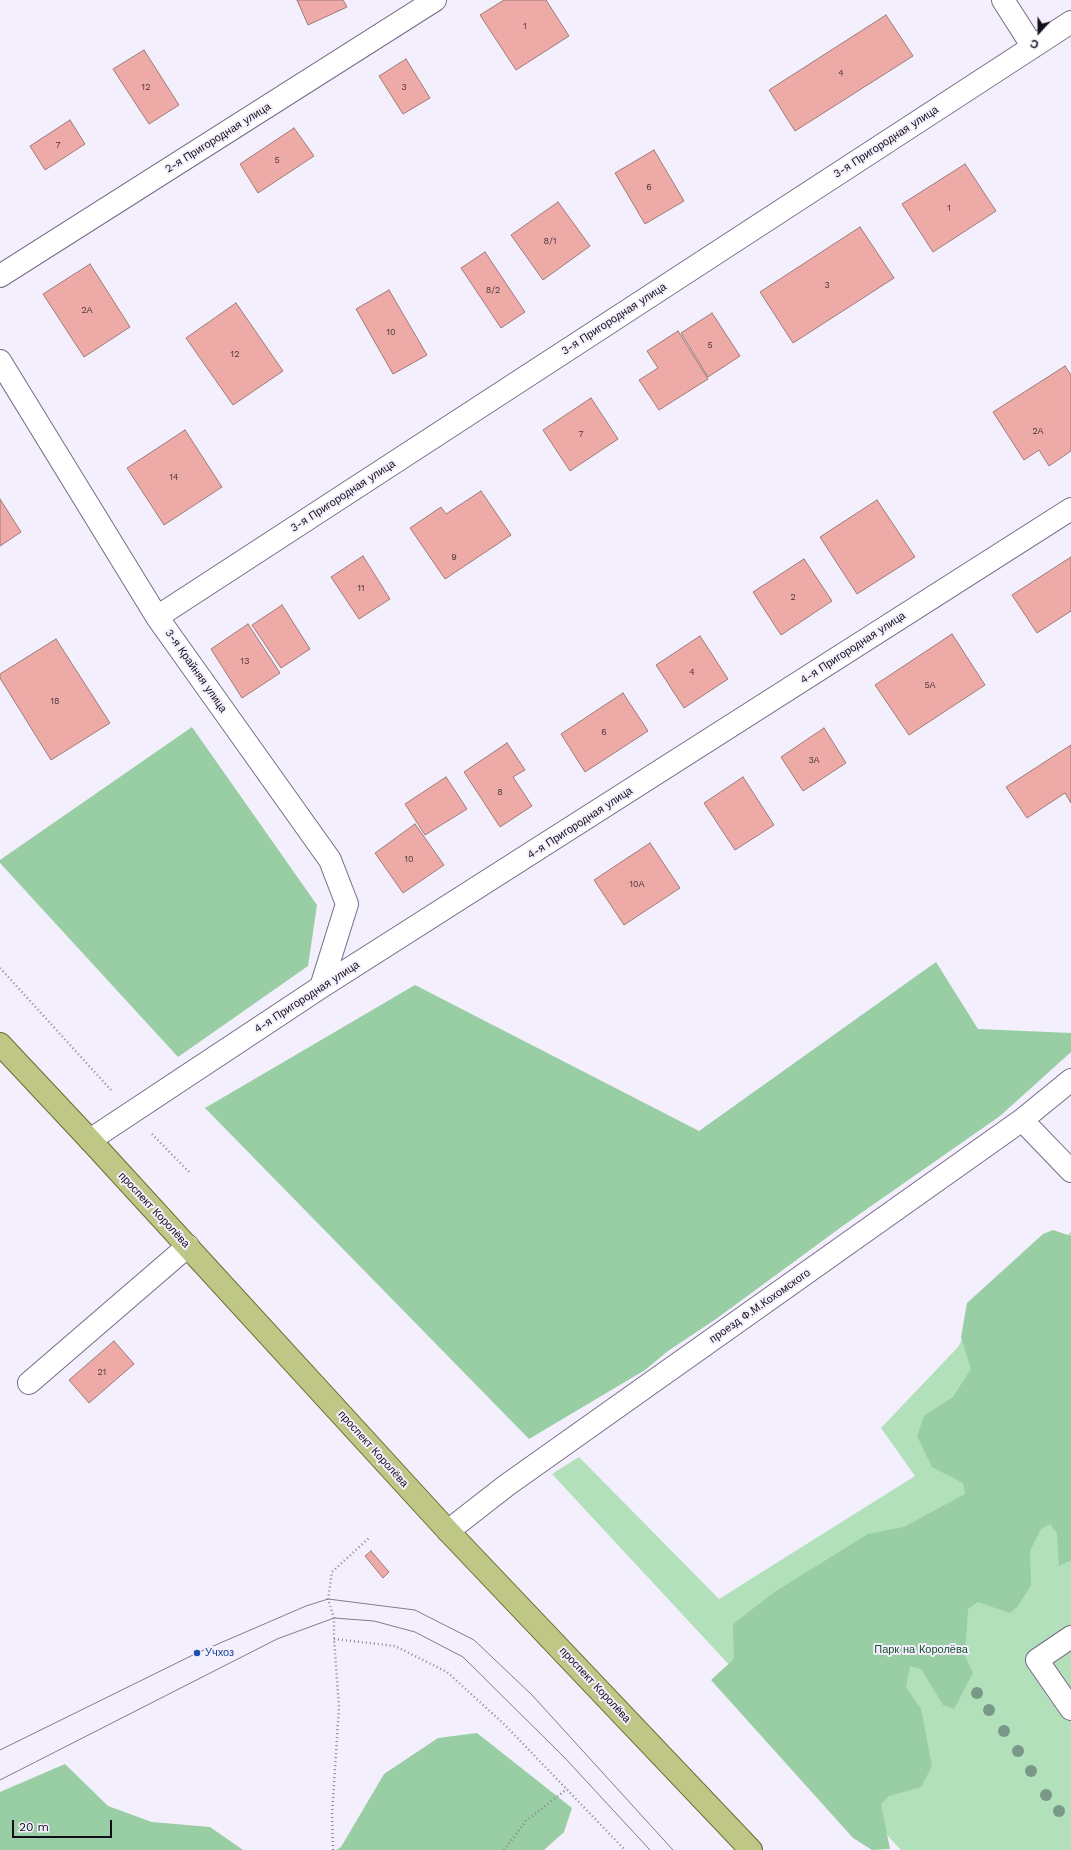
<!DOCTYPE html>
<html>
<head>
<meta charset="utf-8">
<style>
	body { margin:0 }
	#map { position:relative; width:1071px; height:1850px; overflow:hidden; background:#f4effc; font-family:"Work Sans",sans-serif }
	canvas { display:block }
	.north { position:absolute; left:1019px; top:12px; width:40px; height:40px; -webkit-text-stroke:3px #f4effc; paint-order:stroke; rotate:201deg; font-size:11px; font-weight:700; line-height:16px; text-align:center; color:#130e19 }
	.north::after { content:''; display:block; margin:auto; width:14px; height:18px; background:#130e19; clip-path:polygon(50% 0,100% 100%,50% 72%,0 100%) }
	.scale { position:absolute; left:12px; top:1820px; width:100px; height:18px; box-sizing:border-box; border:2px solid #130e19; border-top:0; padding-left:5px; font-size:12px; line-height:14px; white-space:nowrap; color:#130e19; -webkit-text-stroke:3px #f4effc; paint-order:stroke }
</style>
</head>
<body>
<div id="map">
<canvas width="1071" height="1850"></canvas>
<div class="north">С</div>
<div class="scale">20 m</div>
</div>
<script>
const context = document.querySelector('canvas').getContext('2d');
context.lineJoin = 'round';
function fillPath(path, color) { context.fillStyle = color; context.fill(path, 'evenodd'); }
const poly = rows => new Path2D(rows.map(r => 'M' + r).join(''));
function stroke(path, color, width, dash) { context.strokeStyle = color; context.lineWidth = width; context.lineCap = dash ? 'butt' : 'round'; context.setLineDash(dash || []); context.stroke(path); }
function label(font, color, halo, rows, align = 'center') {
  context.font = font + ' "Work Sans",sans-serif'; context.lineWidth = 4; context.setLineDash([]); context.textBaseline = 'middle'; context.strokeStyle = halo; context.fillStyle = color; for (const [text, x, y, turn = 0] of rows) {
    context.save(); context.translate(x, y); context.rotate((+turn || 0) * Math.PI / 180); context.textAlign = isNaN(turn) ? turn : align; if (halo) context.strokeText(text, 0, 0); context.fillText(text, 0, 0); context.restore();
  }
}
const green = poly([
	[1071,1232,1071,1850,901,1850,552,1474,579,1457,719,1599,915,1476,881,1428,959,1346,972,1313,1032,1266]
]);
const forest = poly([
	[192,727,317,905,308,966,178,1057,0,863,0,860],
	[936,962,978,1029,1071,1033,1071,1052,1000,1116,844,1225,716,1319,668,1351,645,1370,529,1439,205,1108,415,985,699,1131],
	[1053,1230,1071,1236,1071,1562,1069,1561,1059,1566,1057,1533,1050,1524,1041,1529,1030,1551,1031,1585,1018,1606,1010,1613,978,1602,968,1609,965,1656,973,1673,954,1709,943,1705,921,1669,910,1666,906,1687,921,1709,932,1766,921,1787,889,1796,881,1804,890,1849,872,1850,853,1838,711,1680,734,1659,733,1624,776,1591,868,1534,904,1527,965,1494,963,1483,932,1467,917,1436,924,1416,953,1397,971,1369,961,1337,967,1303,1043,1234],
	[477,1733,572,1808,564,1832,544,1850,336,1850,341,1847,384,1774,438,1738],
	[65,1764,108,1806,152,1822,210,1827,243,1850,0,1850,0,1792]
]);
const building = poly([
	[297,0,343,0,347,7,308,25,297,0],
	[504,0,546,0,569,36,516,70,480,15,504,0],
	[886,15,913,56,795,131,769,90,886,15],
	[144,50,179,105,149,124,113,69,144,50],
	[406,59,430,98,403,114,379,76,406,59],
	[70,120,85,144,45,170,30,146,70,120],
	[294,128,314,156,258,193,240,164,294,128],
	[654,150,684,201,645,224,615,173,654,150],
	[965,164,996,211,933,252,902,204,965,164],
	[558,202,590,246,543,280,511,235,558,202],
	[860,227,894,278,793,343,760,292,860,227],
	[485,252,525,312,501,328,461,268,485,252],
	[90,264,130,327,84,357,43,294,90,264],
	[389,290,427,355,393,374,356,309,389,290],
	[236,303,283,371,233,405,186,338,236,303],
	[712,313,740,356,708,377,681,333,712,313],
	[678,331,708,379,659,410,639,380,658,368,647,351,678,331],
	[1065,366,1071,375,1071,451,1049,466,1039,450,1024,460,993,412,1065,366],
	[591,398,618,439,570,471,543,430,591,398],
	[185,430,222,487,164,525,127,468,185,430],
	[481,491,511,535,445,579,410,528,441,507,446,514,481,491],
	[0,499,21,532,0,546,0,499],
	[877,500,915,557,857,594,820,537,877,500],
	[363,556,390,599,359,619,331,577,363,556],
	[1071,557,1071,611,1037,633,1012,595,1071,557],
	[804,559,832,601,781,635,753,592,804,559],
	[282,605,310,649,281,668,252,625,282,605],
	[248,624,280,673,242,698,211,649,248,624],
	[952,634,985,685,909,735,875,685,952,634],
	[700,636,728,679,684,708,656,665,700,636],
	[56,639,110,723,51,760,0,678,0,674,56,639],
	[623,693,648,731,585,772,561,734,623,693],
	[824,728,846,763,803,791,781,757,824,728],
	[507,743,525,770,513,777,532,806,500,827,464,772,507,743],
	[1071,745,1071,803,1065,793,1027,818,1006,787,1071,745],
	[446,777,467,809,425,835,405,804,446,777],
	[743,777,774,825,735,850,704,803,743,777],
	[415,824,444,865,403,893,375,853,415,824],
	[650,843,680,888,624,925,594,880,650,843],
	[114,1341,134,1364,89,1403,69,1380,114,1341],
	[371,1551,389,1572,383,1578,365,1556,371,1551]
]);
const path = poly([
	[0,968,112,1091],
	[152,1134,191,1174],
	[334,1639,395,1646,447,1672,505,1725,625,1850],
	[333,1850,332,1815,339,1707,334,1639,334,1618,328,1599,332,1572,370,1537],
	[504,1850,526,1821,567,1789]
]);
const minor = poly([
	[1003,0,1033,47],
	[0,276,435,0],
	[0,361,157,617,330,860,347,904,321,987],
	[157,617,1071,22],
	[1022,1120,1071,1171],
	[90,1140,321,987,1071,509],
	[29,1383,188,1246],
	[448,1531,507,1485,1022,1120,1071,1080],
	[1071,1637,1037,1660,1071,1709]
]);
const major = poly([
	[0,1044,90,1140,448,1531,751,1850]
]);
const tram = poly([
	[0,1750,197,1653,306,1606,328,1599,415,1610,474,1640,532,1695,673,1850],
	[0,1780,277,1639,334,1618,374,1621,415,1632,463,1657,564,1757,650,1850]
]);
const trees = [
	[977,1693],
	[989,1710],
	[1004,1731],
	[1018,1751],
	[1031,1771],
	[1046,1795],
	[1059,1811]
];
const markers = [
	[197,1653,4,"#1a4fb4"]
];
const numberNames = [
	["1",525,26],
	["4",841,73],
	["12",146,87],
	["3",404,87],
	["7",58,145],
	["5",277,160],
	["6",649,187],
	["1",949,208],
	["8/1",550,241],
	["3",827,285],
	["8/2",493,290],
	["2А",87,310],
	["10",391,332],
	["5",710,345],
	["12",235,354],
	["2А",1038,431],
	["7",581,434],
	["14",174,477],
	["9",454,557],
	["11",361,588],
	["2",793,597],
	["13",245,661],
	["4",692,672],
	["5А",930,685],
	["18",55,701],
	["6",604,732],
	["3А",814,760],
	["8",500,792],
	["10",409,859],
	["10А",637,884],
	["21",102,1372]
];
const streetNames = [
	["2-я Пригородная улица",218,138,-32],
	["3-я Пригородная улица",886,142,-33],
	["3-я Пригородная улица",614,319,-33],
	["3-я Пригородная улица",343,496,-33],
	["4-я Пригородная улица",853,648,-33],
	["3-я Крайняя улица",196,671,55],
	["4-я Пригородная улица",580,823,-33],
	["4-я Пригородная улица",307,997,-33],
	["проспект Королёва",154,1210,47],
	["проезд Ф.М.Кохомского",760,1306,-35],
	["проспект Королёва",373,1449,48],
	["проспект Королёва",595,1685,47]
];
const parkNames = [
	["Парк на Королёва",921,1650]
];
const transitNames = [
	["Учхоз",205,1653]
];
fillPath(green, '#b1e0ba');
fillPath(forest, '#99cda4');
fillPath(building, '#edaaa7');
stroke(building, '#9d7a78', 1);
stroke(minor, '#766b87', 24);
stroke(major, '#666e2c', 24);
stroke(path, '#8c8793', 2.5, [1, 3]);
stroke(minor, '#fff', 22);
stroke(major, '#bec786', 22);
stroke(tram, '#817c88', 1);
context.fillStyle = '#7a9888';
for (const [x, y] of trees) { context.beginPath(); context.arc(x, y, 6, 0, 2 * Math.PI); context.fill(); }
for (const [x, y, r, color] of markers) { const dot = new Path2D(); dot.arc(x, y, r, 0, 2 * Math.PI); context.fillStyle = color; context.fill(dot); stroke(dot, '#f4effc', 1.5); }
label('9px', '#4a353c', null, numberNames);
label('11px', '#130e19', '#f4effc', streetNames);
label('11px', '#17512a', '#f4effc', parkNames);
label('11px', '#164399', '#f4effc', transitNames, 'left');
</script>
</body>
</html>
